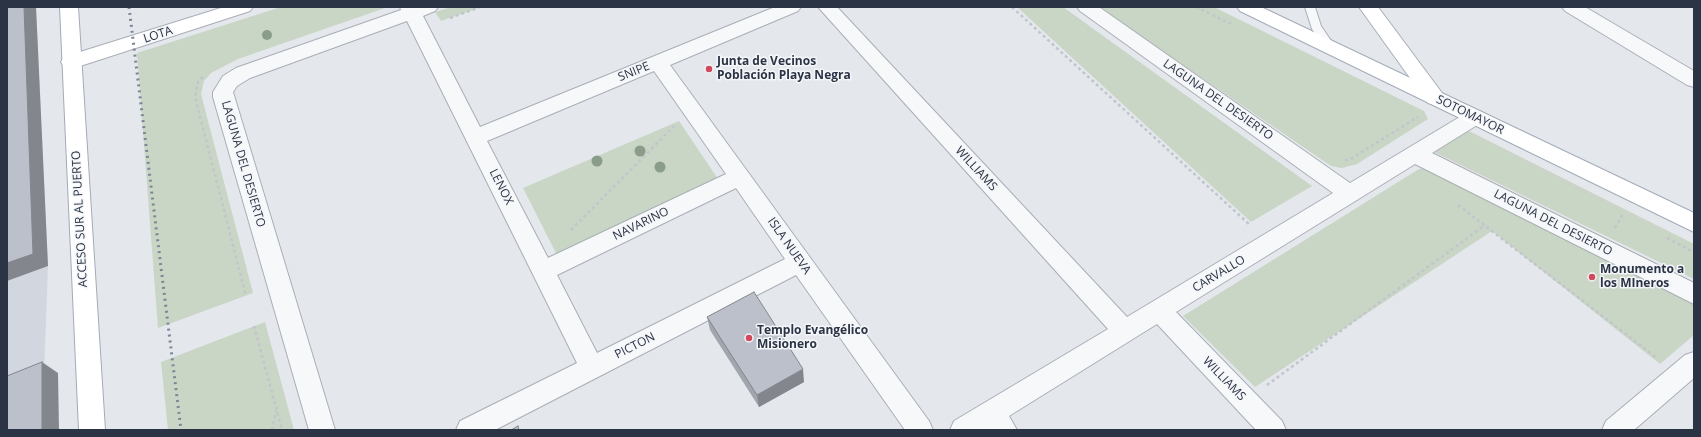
<!DOCTYPE html>
<html>
<head>
<meta charset="utf-8">
<style>
	body { margin:0 }
	#map { position:relative; width:1701px; height:437px; overflow:hidden; background:#e4e7ec; font-family:"Open Sans",sans-serif }
	canvas { display:block }
	.frame { position:absolute; inset:0; border:8px solid #2b3445; pointer-events:none }
</style>
</head>
<body>
<div id="map">
<canvas width="1701" height="437"></canvas>
<div class="frame"></div>
</div>
<script>
const context = document.querySelector('canvas').getContext('2d');
context.lineJoin = 'round';
function fillPath(path, color) { context.fillStyle = color; context.fill(path, 'evenodd'); }
const poly = rows => new Path2D(rows.map(r => 'M' + r).join(''));
function stroke(path, color, width, dash) { context.strokeStyle = color; context.lineWidth = width; context.lineCap = dash ? 'butt' : 'round'; context.setLineDash(dash || []); context.stroke(path); }
function label(font, color, halo, rows, align = 'center') {
  context.font = font + ' "Open Sans",sans-serif'; context.lineWidth = 3; context.setLineDash([]); context.textBaseline = 'middle'; context.strokeStyle = halo; context.fillStyle = color; for (const [text, x, y, turn = 0] of rows) {
    context.save(); context.translate(x, y); context.rotate((+turn || 0) * Math.PI / 180); context.textAlign = isNaN(turn) ? turn : align; if (halo) context.strokeText(text, 0, 0); context.fillText(text, 0, 0); context.restore();
  }
}
const built = poly([
	[7,7,36,7,48,266,42,430,7,430]
]);
const green = poly([
	[281,7,388,7,238,59,211,73,204,81,201,94,253,293,158,328,137,53],
	[451,7,481,7,441,21,435,12],
	[1017,7,1063,7,1312,186,1251,222],
	[1098,7,1214,7,1424,111,1428,119,1357,164,1342,168,1331,166],
	[679,121,720,182,559,259,523,188],
	[1457,125,1694,244,1694,279,1434,152,1432,147,1435,134,1445,127],
	[1431,167,1694,302,1694,335,1660,364,1492,231,1255,387,1183,316,1419,169],
	[265,322,294,430,168,430,161,362]
]);
const path = poly([
	[1012,7,1250,225],
	[1196,7,1231,24],
	[450,18,480,7],
	[203,77,198,82,195,97,246,296],
	[1345,160,1349,160,1418,117],
	[1458,205,1657,358],
	[1615,228,1623,214],
	[571,230,674,126],
	[1667,238,1694,252],
	[254,326,282,430],
	[1267,385,1485,225],
	[272,430,276,411]
]);
const lane = poly([
	[1305,7,1315,7,1321,26,1336,48,1335,51,1327,51,1312,29,1305,7]
]);
const street = poly([
	[400,7,438,7,435,11,423,16,480,127,775,7,801,7,798,11,670,65,929,421,933,430,905,430,796,275,495,430,456,430,460,421,577,363,407,21,250,78,237,86,233,92,335,430,309,430,213,97,213,92,223,76,236,68,401,10,400,7],
	[654,71,726,174,548,258,487,141,654,71],
	[736,188,785,259,597,353,557,275,736,188],
	[818,7,837,7,1127,317,1333,193,1080,11,1077,7,1099,7,1350,183,1468,112,1475,110,1482,112,1485,117,1482,122,1432,153,1694,283,1694,304,1415,164,1176,312,1282,421,1286,430,1256,430,1157,324,1009,416,1017,430,950,430,954,421,1108,329,818,7],
	[1562,7,1585,7,1694,71,1694,87,1687,85,1565,11,1562,7],
	[1694,352,1694,378,1634,430,1602,430,1606,421,1685,355,1694,352]
]);
const secondary = poly([
	[224,7,253,7,250,11,71,69,64,67,61,62,64,57,224,7],
	[1359,7,1378,7,1442,93,1445,98,1442,103,1435,105,1428,103,1359,7]
]);
const primary = poly([
	[60,7,78,7,105,430,79,430,60,7],
	[1237,7,1261,7,1694,213,1694,232,1240,11,1237,7]
]);
const rail = poly([
	[129,7,181,430]
]);
const trees = [
	[267,35,5],
	[640,151,5.5],
	[597,161,5.5],
	[660,167,5.5]
];
const wall = poly([
	[707,317,804,382,759,407,710,330]
]);
const shadedWall = poly([
	[24,7,36,7,48,266,7,281,7,263],
	[42,362,58,373,59,430,42,430],
	[803,369,804,382,759,407,757,395]
]);
const building = poly([
	[7,7,24,7,33,254,7,263,7,7],
	[754,292,803,369,757,395,707,317,754,292],
	[42,362,42,430,7,430,7,376,42,362],
	[518,426,519,430,511,430,518,426]
]);
const markers = [
	[709,69,4,"#d1495b"],
	[1592,277,4,"#d1495b"],
	[749,338,4,"#d1495b"]
];
const streetNames = [
	["LOTA",158,35,-18],
	["SNIPE",634,72,-22],
	["LAGUNA DEL DESIERTO",1218,100,35],
	["SOTOMAYOR",1470,115,26],
	["LAGUNA DEL DESIERTO",243,164,74],
	["WILLIAMS",976,169,47],
	["LENOX",501,187,63],
	["ACCESO SUR AL PUERTO",80,219,-93],
	["LAGUNA DEL DESIERTO",1553,223,27],
	["NAVARINO",641,224,-26],
	["ISLA NUEVA",789,246,55],
	["CARVALLO",1219,274,-31],
	["PICTON",635,346,-27],
	["WILLIAMS",1224,379,46]
];
const poiNames = [
	["Junta de Vecinos",717,62],
	["Población Playa Negra",717,76],
	["Monumento a",1600,270],
	["los MIneros",1600,284],
	["Templo Evangélico",757,331],
	["Misionero",757,345]
];
fillPath(built, '#d2d6de');
fillPath(green, '#c9d6c5');
stroke(lane, '#a9aeb7', 2);
stroke(street, '#a9aeb7', 2);
stroke(secondary, '#a9aeb7', 2);
stroke(primary, '#a3abb8', 2);
stroke(path, '#c2c5cb', 2.5, [3, 3]);
fillPath(lane, '#f7f8fa');
fillPath(street, '#f7f8fa');
fillPath(secondary, '#fff');
fillPath(primary, '#fff');
stroke(rail, '#7d8696', 3, [2, 4]);
context.fillStyle = '#899d89';
for (const [x, y, r] of trees) { context.beginPath(); context.arc(x, y, r, 0, 2 * Math.PI); context.fill(); }
fillPath(wall, '#a1a5ae');
fillPath(shadedWall, '#83868d');
fillPath(building, '#bbc0ca');
stroke(building, '#83868d', 1);
for (const [x, y, r, color] of markers) { const dot = new Path2D(); dot.arc(x, y, r, 0, 2 * Math.PI); context.fillStyle = color; context.fill(dot); stroke(dot, '#f4f6f9', 1.5); }
label('12px', '#2b3445', '#f4f6f9', streetNames);
label('bold 12px', '#2b3445', '#f4f6f9', poiNames, 'left');
</script>
</body>
</html>
